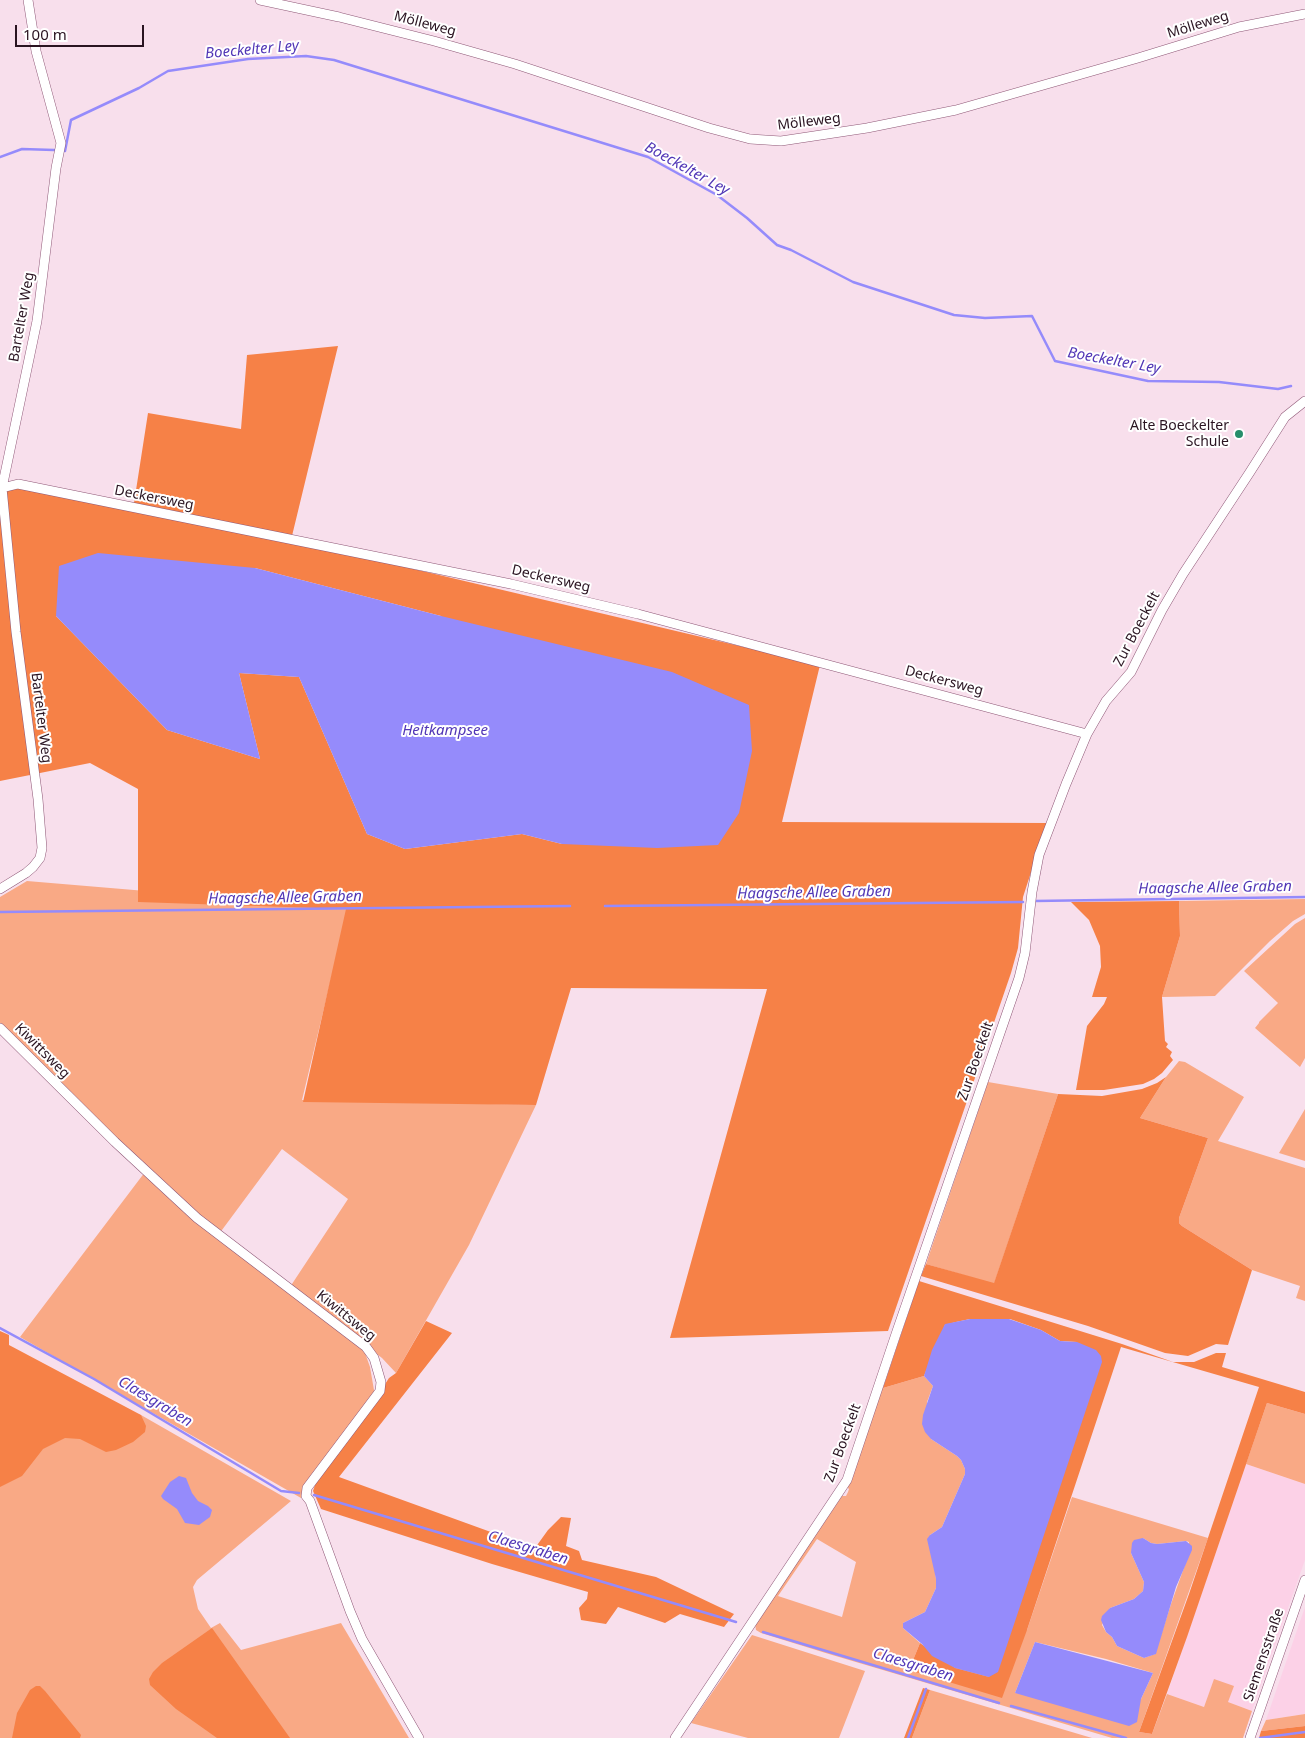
<!DOCTYPE html>
<html>
<head>
<meta charset="utf-8">
<style>
	body { margin:0 }
	#map { position:relative; width:1305px; height:1738px; overflow:hidden; background:#f8dfec; font-family:"Noto Sans",sans-serif }
	canvas { display:block }
	.scale { position:absolute; left:15px; top:25px; width:129px; height:22px; box-sizing:border-box; border:2px solid #2a1421; border-top:0; padding-left:6px; font-size:15px; line-height:18px; white-space:nowrap; color:#2a1421; -webkit-text-stroke:4px #fff; paint-order:stroke }
</style>
</head>
<body>
<div id="map">
<canvas width="1305" height="1738"></canvas>
<div class="scale">100 m</div>
</div>
<script>
const context = document.querySelector('canvas').getContext('2d');
context.lineJoin = 'round';
function fillPath(path, color) { context.fillStyle = color; context.fill(path, 'evenodd'); }
const poly = rows => new Path2D(rows.map(r => 'M' + r).join(''));
function stroke(path, color, width, dash) { context.strokeStyle = color; context.lineWidth = width; context.lineCap = dash ? 'butt' : 'round'; context.setLineDash(dash || []); context.stroke(path); }
function label(font, color, halo, rows, align = 'center') {
  context.font = font + ' "Noto Sans",sans-serif'; context.lineWidth = 4; context.setLineDash([]); context.textBaseline = 'middle'; context.strokeStyle = halo; context.fillStyle = color; for (const [text, x, y, turn = 0] of rows) {
    context.save(); context.translate(x, y); context.rotate((+turn || 0) * Math.PI / 180); context.textAlign = isNaN(turn) ? turn : align; if (halo) context.strokeText(text, 0, 0); context.fillText(text, 0, 0); context.restore();
  }
}
const built = poly([
	[1246,1464,1305,1484,1305,1560,1252,1711,1228,1702,1214,1680,1204,1707,1167,1694],
	[1305,1607,1305,1714,1266,1720]
]);
const green = poly([
	[27,881,348,908,302,1100,536,1105,469,1245,396,1373,382,1358,290,1287,348,1199,282,1149,219,1234,0,1028,0,897],
	[1305,899,1305,914,1293,921,1270,941,1215,996,1162,997,1180,936,1179,901],
	[1305,918,1305,1058,1300,1067,1255,1028,1259,1023,1259,1022,1278,1003,1244,971,1295,924],
	[1179,1061,1185,1062,1244,1097,1218,1141,1305,1168,1305,1301,1296,1298,1300,1286,1252,1270,1182,1226,1179,1223,1179,1218,1208,1138,1140,1118,1166,1077],
	[988,1082,1058,1094,994,1284,926,1264],
	[1305,1109,1305,1161,1279,1153],
	[145,1172,364,1350,370,1367,375,1396,318,1470,301,1498,20,1337],
	[914,1297,883,1388,924,1376,933,1386,927,1402,931,1439,957,1456,961,1460,965,1469,965,1474,942,1527,930,1535,936,1579,936,1588,925,1612,903,1623,903,1628,920,1643,909,1670,1027,1630,1072,1497,1208,1538,1139,1732,1152,1734,1167,1694,1204,1707,1214,1679,1234,1686,1228,1702,1252,1711,1243,1738,1112,1738,829,1654,761,1633,756,1630,755,1624,842,1496,846,1496,848,1492,849,1489,847,1487],
	[1143,1538,1151,1543,1157,1544,1186,1541,1189,1542,1186,1562,1171,1604,1155,1654,1144,1658,1117,1646,1112,1637,1106,1632,1102,1625,1110,1608,1134,1599,1143,1591,1144,1582,1131,1553],
	[817,1539,856,1562,842,1617,778,1596],
	[1035,1642,1106,1659,1153,1673,1141,1699,1015,1693],
	[7,1383,141,1415,291,1501,197,1580,193,1587,198,1609,211,1628,220,1623,241,1650,341,1623,409,1738,0,1738,0,1417],
	[1267,1403,1305,1414,1305,1484,1246,1464],
	[752,1635,865,1671,839,1738,748,1738,691,1723],
	[930,1690,1092,1738,912,1738],
	[1305,1714,1305,1726,1261,1731,1266,1720]
]);
const forest = poly([
	[338,346,291,540,820,665,782,822,1047,823,1023,897,1018,948,1011,973,888,1331,670,1338,767,989,571,988,536,1105,303,1102,346,909,138,902,138,789,90,763,0,781,0,486,11,483,134,503,148,413,241,429,247,355],
	[255,568,441,616,562,844,522,834,405,849,367,834,299,677,239,673,260,759,167,730,56,616],
	[1179,901,1180,936,1162,997,1165,1041,1168,1044,1166,1047,1172,1052,1170,1056,1173,1060,1162,1073,1154,1079,1143,1084,1104,1090,1076,1090,1087,1026,1104,1004,1107,997,1092,997,1101,967,1100,946,1089,920,1071,902],
	[1166,1077,1140,1118,1208,1138,1179,1218,1179,1223,1182,1226,1252,1270,1228,1345,1216,1344,1188,1356,1165,1353,1088,1326,921,1276,926,1264,994,1283,1058,1094,1102,1096,1142,1089,1157,1083],
	[919,1281,1122,1344,1173,1362,1194,1362,1216,1353,1226,1353,1222,1367,1305,1392,1305,1414,1267,1403,1187,1637,1152,1734,1139,1732,1189,1594,1259,1387,1121,1347,1027,1630,1002,1698,909,1670,920,1643,955,1668,989,1677,1077,1342,1060,1341,1041,1330,1010,1319,970,1319,956,1322,945,1325,924,1376,883,1388],
	[426,1321,452,1333,339,1477,535,1548,548,1530,561,1517,571,1518,566,1546,579,1551,582,1560,656,1577,734,1614,724,1627,680,1614,665,1623,618,1607,606,1624,581,1620,579,1608,587,1599,588,1592,492,1564,321,1509,313,1491,318,1476,360,1423,389,1378,396,1373],
	[0,1331,9,1335,9,1345,141,1415,146,1426,145,1432,133,1442,116,1450,106,1452,80,1439,65,1438,43,1449,22,1476,0,1487],
	[212,1628,290,1738,217,1738,176,1709,150,1685,149,1679,153,1672,162,1663],
	[36,1686,40,1686,45,1691,81,1735,80,1738,12,1738,17,1713,30,1690],
	[923,1688,930,1690,912,1738,904,1738],
	[1305,1726,1305,1738,1259,1738,1261,1731]
]);
const water = poly([
	[98,553,255,568,441,616,672,672,749,705,752,751,739,813,718,845,657,848,562,844,522,834,405,849,367,834,299,677,239,673,260,759,167,730,56,616,59,566],
	[970,1319,1009,1319,1041,1330,1060,1341,1077,1342,1096,1350,1101,1356,1102,1362,998,1672,989,1677,955,1668,932,1656,922,1644,903,1628,903,1623,925,1612,936,1588,936,1579,927,1539,930,1535,942,1527,965,1474,965,1469,961,1460,957,1456,931,1439,925,1432,922,1424,923,1415,933,1386,924,1376,932,1350,945,1324],
	[179,1476,186,1478,192,1493,198,1501,208,1506,212,1510,210,1517,199,1525,185,1523,177,1509,163,1499,161,1496,170,1482],
	[1143,1538,1151,1543,1157,1544,1186,1541,1192,1546,1192,1550,1176,1587,1156,1654,1144,1658,1117,1646,1112,1637,1106,1632,1101,1620,1102,1616,1110,1608,1134,1599,1143,1591,1144,1582,1131,1553,1132,1543,1134,1540],
	[1035,1642,1153,1673,1141,1699,1137,1722,1129,1726,1015,1693]
]);
const stream = poly([
	[65,151,71,120,139,88,168,71,248,59,306,56,334,60,648,157,717,195,747,218,777,245,791,250,853,282,954,315,985,318,1032,316,1055,361,1148,381,1219,382,1278,389,1291,386],
	[0,157,22,149,54,150],
	[1035,901,1305,897],
	[605,906,1023,902],
	[0,912,570,906],
	[0,1328,94,1379,281,1491,299,1493],
	[314,1495,736,1622],
	[763,1632,999,1703],
	[1011,1706,1126,1738],
	[908,1738,926,1689],
	[1260,1738,1305,1732]
]);
const minor = poly([
	[260,0,339,17,434,41,515,64,709,128,750,139,781,141,867,128,956,110,1138,58,1239,27,1305,14],
	[2,488,18,484,511,584,638,614,1087,734],
	[0,889,26,873,33,867,40,858,42,848,38,799,16,632,2,488,37,321,56,168,61,143,36,51,28,0],
	[0,1028,115,1142,197,1218,366,1347,374,1358,381,1382,380,1391,307,1488,306,1496,310,1501,350,1611,362,1639,419,1738],
	[675,1738,847,1480,896,1334,1019,978,1025,953,1032,892,1039,855,1066,784,1087,734,1106,701,1131,672,1162,610,1183,574,1250,472,1285,417,1305,401],
	[1250,1738,1305,1580]
]);
const markers = [
	[1239,434,5,"#278e6b"]
];
const streetNames = [
	["Mölleweg",425,24,15],
	["Mölleweg",1198,25,-17],
	["Mölleweg",809,122,-7],
	["Bartelter Weg",22,317,-80],
	["Deckersweg",154,498,11],
	["Deckersweg",551,579,13],
	["Zur Boeckelt",1137,629,-62],
	["Deckersweg",944,681,15],
	["Bartelter Weg",41,718,83],
	["Kiwittsweg",42,1051,45],
	["Zur Boeckelt",976,1061,-71],
	["Kiwittsweg",346,1316,39],
	["Zur Boeckelt",843,1443,-70],
	["Siemensstraße",1264,1655,-71]
];
const poiNames = [
	["Alte Boeckelter",1229,426],
	["Schule",1229,442]
];
const waterNames = [
	["Boeckelter Ley",252,50,-5],
	["Boeckelter Ley",687,169,29],
	["Boeckelter Ley",1114,361,10],
	["Heitkampsee",445,731],
	["Haagsche Allee Graben",1215,888,-1],
	["Haagsche Allee Graben",814,893,-1],
	["Haagsche Allee Graben",285,898,-1],
	["Claesgraben",155,1402,31],
	["Claesgraben",528,1548,17],
	["Claesgraben",913,1665,17]
];
fillPath(built, '#fcd1e7');
fillPath(green, '#f9a985');
fillPath(forest, '#f68147');
fillPath(water, '#958bfb');
stroke(stream, '#958bfb', 2.5);
stroke(minor, '#8f5877', 10);
stroke(minor, '#fff', 9);
for (const [x, y, r, color] of markers) { const dot = new Path2D(); dot.arc(x, y, r, 0, 2 * Math.PI); context.fillStyle = color; context.fill(dot); stroke(dot, '#fff', 2); }
label('14px', '#2a1421', '#fff', streetNames);
label('14px', '#2a1421', '#fff', poiNames, 'right');
label('italic 15px', '#5136b6', '#fff', waterNames);
</script>
</body>
</html>
